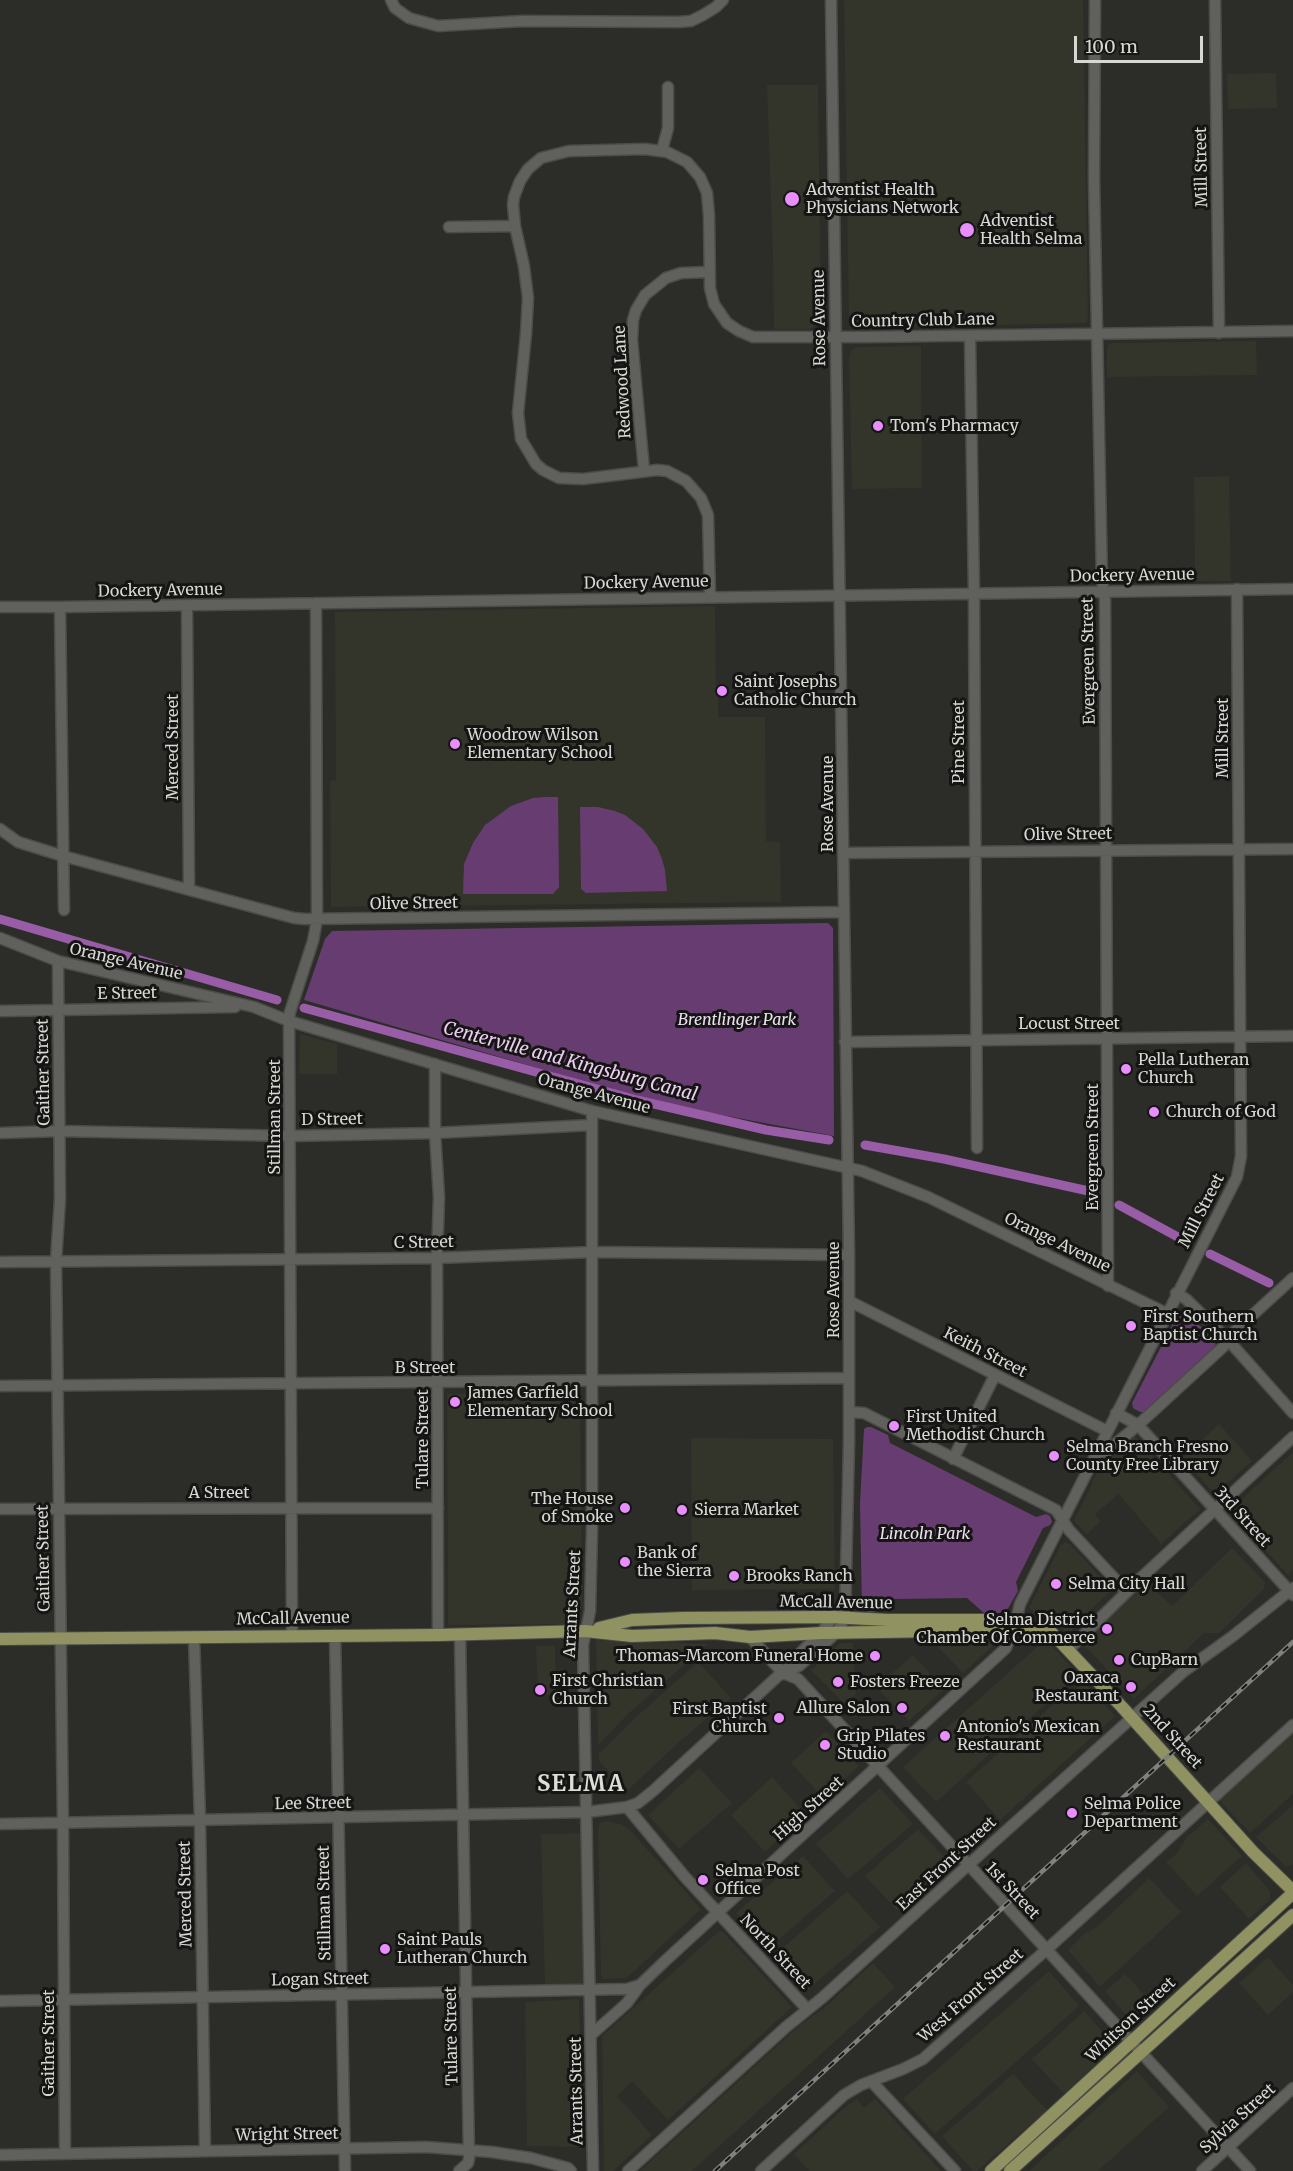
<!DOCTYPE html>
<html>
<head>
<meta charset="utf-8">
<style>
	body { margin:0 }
	#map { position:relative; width:1293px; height:2171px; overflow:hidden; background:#2c2d29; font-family:Merriweather,serif }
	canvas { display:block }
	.scale { position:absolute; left:1074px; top:36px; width:129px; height:27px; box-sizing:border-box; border:3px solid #d7d7d4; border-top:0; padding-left:8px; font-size:18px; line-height:21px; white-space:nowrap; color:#d7d7d4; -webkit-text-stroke:4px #151513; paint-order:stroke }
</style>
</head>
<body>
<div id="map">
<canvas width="1293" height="2171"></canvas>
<div class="scale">100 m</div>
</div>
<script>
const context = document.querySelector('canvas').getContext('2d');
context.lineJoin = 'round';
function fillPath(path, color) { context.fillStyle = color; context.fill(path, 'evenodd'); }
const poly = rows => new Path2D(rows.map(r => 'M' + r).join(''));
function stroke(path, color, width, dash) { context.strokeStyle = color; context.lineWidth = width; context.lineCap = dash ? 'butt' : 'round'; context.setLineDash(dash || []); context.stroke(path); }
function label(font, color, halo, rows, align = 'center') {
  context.font = font + ' Merriweather,serif'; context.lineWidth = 6; context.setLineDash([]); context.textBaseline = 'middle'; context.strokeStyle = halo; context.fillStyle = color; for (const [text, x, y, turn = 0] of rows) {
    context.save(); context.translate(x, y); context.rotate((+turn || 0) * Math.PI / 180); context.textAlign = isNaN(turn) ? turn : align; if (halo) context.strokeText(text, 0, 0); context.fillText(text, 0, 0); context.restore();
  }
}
const built = poly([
	[844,0,1083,0,1088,318,1086,323,859,328,849,323],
	[1276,73,1277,108,1228,109,1227,74],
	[767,85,818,85,821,315,818,324,810,329,774,329,773,259],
	[1256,341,1257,375,1107,377,1107,351,1108,345,1112,343],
	[921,346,922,488,852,489,849,358,851,351,857,347],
	[1229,476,1231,581,1195,581,1194,477],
	[715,606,716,695,718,696,718,717,765,717,766,841,780,842,781,902,331,907,330,781,336,780,335,612],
	[300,1034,337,1044,337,1074,299,1074],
	[580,1393,582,1604,579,1615,571,1622,563,1624,448,1625,447,1394],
	[1219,1424,1252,1461,1215,1494,1182,1458],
	[1135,1436,1200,1509,1161,1544,1119,1494,1095,1514,1101,1521,1087,1534,1074,1521,1100,1467],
	[691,1438,833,1439,835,1589,692,1590],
	[1293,1452,1293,1570,1288,1575,1229,1511],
	[1065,1542,1070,1544,1112,1590,1075,1624,1069,1637,1059,1623,1038,1616,1029,1608,1061,1545],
	[1232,1548,1265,1582,1264,1589,1219,1633,1204,1633,1134,1699,1088,1649,1080,1645,1077,1635,1099,1610,1138,1574,1172,1606],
	[1046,1639,1078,1675,936,1802,903,1767],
	[596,1640,708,1644,630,1712,598,1745],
	[931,1640,986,1640,993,1642,994,1645,963,1673],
	[841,1643,853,1643,856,1694,844,1704,811,1670],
	[536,1646,555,1646,556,1695,538,1695],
	[913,1655,944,1689,909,1721,876,1687],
	[698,1662,731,1698,679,1742,627,1791,599,1761,599,1754,635,1718],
	[1084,1682,1115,1716,1000,1820,966,1782,1051,1706,1066,1698],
	[826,1731,859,1766,824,1799,791,1763],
	[1293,1731,1293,1794,1250,1833,1217,1798],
	[699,1768,732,1803,679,1849,648,1815],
	[772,1777,806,1815,765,1852,731,1815],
	[880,1788,913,1824,848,1879,816,1844],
	[1293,1805,1293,1864,1286,1867,1256,1837],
	[1208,1819,1242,1856,1197,1896,1166,1862,1176,1854,1187,1837],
	[605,1821,621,1824,629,1829,701,1909,627,1978,603,1979,601,1975,598,1829,600,1823],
	[918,1829,951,1864,897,1910,865,1876],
	[589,1833,594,1988,545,1989,541,1834],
	[803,1856,835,1891,769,1948,736,1913],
	[1246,1863,1270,1891,1270,1900,1249,1919,1220,1887],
	[1149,1878,1181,1912,1100,1987,1068,1950,1084,1934,1098,1926],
	[847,1891,880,1927,808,1990,775,1955],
	[719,1931,723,1932,792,2007,668,2120,632,2081,617,2096,652,2135,613,2171,604,2171,602,2036],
	[1268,1957,1293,1985,1293,1992,1268,2015,1239,1983],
	[873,1963,895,1987,692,2171,640,2171,801,2024,823,2009],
	[1049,1971,1079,2006,935,2134,903,2099],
	[1125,1974,1154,2005,1134,2024,1105,1991],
	[579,1999,583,2143,578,2147,527,2146,525,2002],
	[1084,2011,1115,2046,1064,2094,1032,2059],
	[1137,2071,1169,2107,1139,2134,1098,2171,1029,2171],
	[1013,2074,1047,2110,984,2165,977,2171,973,2171,942,2136],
	[857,2099,864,2108,875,2099,941,2171,809,2171,794,2154,844,2108]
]);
const green = poly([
	[545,797,558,797,559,887,553,894,463,894,464,864,473,843,485,825,511,806,533,798],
	[580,807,598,807,615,811,625,815,643,829,657,847,662,859,665,870,667,891,586,893,581,889],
	[828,923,833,928,834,1136,711,1113,620,1092,304,1000,325,939,332,931],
	[1188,1313,1215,1342,1216,1347,1144,1412,1140,1412,1133,1408,1132,1403,1178,1314],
	[867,1427,871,1427,888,1435,890,1443,1036,1517,1046,1514,1050,1516,1052,1522,1050,1525,1043,1528,1016,1582,1018,1591,1007,1610,999,1613,984,1613,967,1598,894,1599,873,1613,862,1610,860,1504,864,1429]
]);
const canal = poly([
	[0,919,277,1000],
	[304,1008,637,1100,766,1130,829,1140],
	[865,1145,944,1159,1093,1192],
	[1119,1205,1187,1242],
	[1210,1254,1269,1283]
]);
const minor = poly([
	[391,0,395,8,409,18,438,26,522,21,678,22,691,21,703,15,716,7,723,0],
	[1095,0,1094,179,1102,582,1105,600,1108,1286],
	[1215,0,1219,333],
	[662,150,668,128,668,87],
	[449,227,515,226],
	[970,336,974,593,977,1148],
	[644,470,632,340,633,320,636,310,645,295,666,278,681,273,709,272],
	[710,597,708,515,701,498,686,481,667,471,657,470,583,479,559,478,543,470,536,464,521,439,518,413,526,334,528,298,524,266,515,226,513,205,514,197,520,181,528,169,541,158,569,151,645,149,667,152,687,162,700,177,707,193,709,216,710,288,714,304,727,323,739,331,753,337,866,337,1293,331],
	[187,606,189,889],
	[0,607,60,607,1293,589],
	[60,607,64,910],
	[0,829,18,842,63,856,294,918,305,919,844,912],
	[843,853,1293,849],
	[0,938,58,961,254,1007,289,1021,592,1111,862,1171,928,1197,1166,1313],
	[58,961,60,1199,56,1261,63,1823,65,2154],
	[0,1011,235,1007],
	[845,1042,1293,1036],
	[435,1064,435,1133,439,1197,437,1258,438,1635],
	[592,1111,592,1529,590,1611,583,1645,593,2171],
	[0,1133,59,1131,290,1136,435,1133,592,1125],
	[0,1262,437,1258,593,1252,849,1255],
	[1176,1293,1186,1299,1228,1340,1293,1413],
	[849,1301,1107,1431],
	[0,1386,849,1378],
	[849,1412,864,1413,1056,1510,1069,1530,1127,1592],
	[1116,1413,1138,1425,1293,1595],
	[1096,1453,1107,1451,1138,1425,1223,1347,1234,1332,1293,1278],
	[953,1459,995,1375],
	[0,1509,438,1508],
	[292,1635,289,1021,290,1012,313,941,317,920,316,603],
	[335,1635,345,2171],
	[194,1637,200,1820,205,2151],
	[750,1637,783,1673,798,1679,1250,2171],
	[1068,1650,1143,1576,1293,1437],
	[784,1673,792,1661,821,1633,836,1613],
	[627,1807,685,1877,807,2009],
	[0,1824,587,1812,627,1807,638,1803,653,1791,778,1676,799,1666,836,1633,845,1618,849,1442,849,1255,831,0],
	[0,2001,627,1989,640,1985],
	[591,2035,627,2003,640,1985,665,1961,1006,1648,1015,1625,1020,1604,1237,1177,1241,1156,1237,589],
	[871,2081,955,2171],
	[0,2155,426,2147,492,2152,531,2158,568,2168,571,2171],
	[459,2171,468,2163,469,2158,460,1634],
	[628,2171,786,2027,822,1998,987,1848,1183,1672,1233,1636,1293,1588],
	[761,2171,844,2095,861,2085,903,2069,923,2059,1055,1942,1293,1725],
	[1202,2171,1293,2088]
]);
const major = poly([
	[599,1628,632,1620,683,1618,832,1617,888,1620,995,1620,1051,1632,1122,1707,1253,1852,1293,1891],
	[0,1639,438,1635,585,1631,632,1636,715,1633,750,1637,821,1633,995,1630,1015,1625],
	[991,2171,1293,1893],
	[1010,2171,1293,1915]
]);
const rail = poly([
	[715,2171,1293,1642]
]);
const markers = [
	[792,199,8,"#e98efe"],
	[967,230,8,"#e98efe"],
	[878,426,6,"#e98efe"],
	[722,691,6,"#e98efe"],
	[455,744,6,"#e98efe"],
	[1126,1069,6,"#e98efe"],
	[1154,1112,6,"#e98efe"],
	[1131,1326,6,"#e98efe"],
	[455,1402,6,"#e98efe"],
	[894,1426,6,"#e98efe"],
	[1054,1456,6,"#e98efe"],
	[625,1508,6,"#e98efe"],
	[682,1510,6,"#e98efe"],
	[625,1562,6,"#e98efe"],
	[734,1576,6,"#e98efe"],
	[1056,1584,6,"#e98efe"],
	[1107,1629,6,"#e98efe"],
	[875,1656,6,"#e98efe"],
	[1119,1660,6,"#e98efe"],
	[838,1682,6,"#e98efe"],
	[1131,1687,6,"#e98efe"],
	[540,1690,6,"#e98efe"],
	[902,1708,6,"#e98efe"],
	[779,1718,6,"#e98efe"],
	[945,1736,6,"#e98efe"],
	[825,1745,6,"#e98efe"],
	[1072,1813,6,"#e98efe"],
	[703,1880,6,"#e98efe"],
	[385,1949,6,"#e98efe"]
];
const streetNames = [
	["Mill Street",1202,167,-91],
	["Rose Avenue",820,318,-91],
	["Country Club Lane",923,321,-1],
	["Redwood Lane",623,382,-93],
	["Dockery Avenue",1132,576,-1],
	["Dockery Avenue",646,583,-1],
	["Dockery Avenue",160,591,-1],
	["Evergreen Street",1089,661,-91],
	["Mill Street",1223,738,-90],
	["Pine Street",959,742,-90],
	["Merced Street",173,747,-90],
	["Rose Avenue",828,804,-90],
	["Olive Street",1068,835,-1],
	["Olive Street",414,904,-1],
	["Orange Avenue",126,962,13],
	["E Street",127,994,-1],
	["Locust Street",1069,1024],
	["Gaither Street",44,1072,-91],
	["Orange Avenue",594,1094,15],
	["Stillman Street",275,1117,-90],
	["D Street",332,1120,-1],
	["Evergreen Street",1093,1147,-90],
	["Mill Street",1202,1211,-63],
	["C Street",424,1243,-1],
	["Orange Avenue",1057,1243,26],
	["Rose Avenue",834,1290,-90],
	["Keith Street",985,1353,27],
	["B Street",425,1368],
	["Tulare Street",423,1439,-90],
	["A Street",219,1493],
	["3rd Street",1242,1517,48],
	["Gaither Street",44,1558,-91],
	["McCall Avenue",836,1603,1],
	["Arrants Street",573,1604,-87],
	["McCall Avenue",293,1619,-1],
	["2nd Street",1172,1737,48],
	["Lee Street",313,1804,-1],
	["High Street",809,1809,-42],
	["East Front Street",947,1864,-43],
	["1st Street",1012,1891,47],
	["Merced Street",186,1894,-91],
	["Stillman Street",325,1903,-91],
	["North Street",775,1952,47],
	["Logan Street",320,1980,-1],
	["West Front Street",971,1996,-41],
	["Whitson Street",1131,2020,-43],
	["Tulare Street",452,2036,-91],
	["Gaither Street",49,2043,-90],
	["Arrants Street",577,2091,-91],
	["Sylvia Street",1238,2119,-42],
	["Wright Street",287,2135,-1]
];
const poiNames = [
	["Adventist Health",806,190],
	["Physicians Network",806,208],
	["Adventist",980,221],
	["Health Selma",980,239],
	["Tom's Pharmacy",890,426],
	["Saint Josephs",734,682],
	["Catholic Church",734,700],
	["Woodrow Wilson",467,735],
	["Elementary School",467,753],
	["Pella Lutheran",1138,1060],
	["Church",1138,1078],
	["Church of God",1166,1112],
	["First Southern",1143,1317],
	["Baptist Church",1143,1335],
	["James Garfield",467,1393],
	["Elementary School",467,1411],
	["First United",906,1417],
	["Methodist Church",906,1435],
	["Selma Branch Fresno",1066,1447],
	["County Free Library",1066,1465],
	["The House",613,1499,"right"],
	["of Smoke",613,1517,"right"],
	["Sierra Market",694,1510],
	["Bank of",637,1553],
	["the Sierra",637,1571],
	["Brooks Ranch",746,1576],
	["Selma City Hall",1068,1584],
	["Selma District",1095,1620,"right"],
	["Chamber Of Commerce",1095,1638,"right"],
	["Thomas-Marcom Funeral Home",863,1656,"right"],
	["CupBarn",1131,1660],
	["Oaxaca",1119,1678,"right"],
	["Restaurant",1119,1696,"right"],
	["First Christian",552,1681],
	["Church",552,1699],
	["Fosters Freeze",850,1682],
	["Allure Salon",890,1708,"right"],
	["First Baptist",767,1709,"right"],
	["Church",767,1727,"right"],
	["Antonio's Mexican",957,1727],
	["Restaurant",957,1745],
	["Grip Pilates",837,1736],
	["Studio",837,1754],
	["Selma Police",1084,1804],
	["Department",1084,1822],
	["Selma Post",715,1871],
	["Office",715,1889],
	["Saint Pauls",397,1940],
	["Lutheran Church",397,1958]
];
const parkNames = [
	["Brentlinger Park",737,1020],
	["Lincoln Park",925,1534]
];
const waterNames = [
	["Centerville and Kingsburg Canal",570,1062,15]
];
const districtNames = [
	["SELMA",581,1785]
];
fillPath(built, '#33342a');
fillPath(green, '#673d71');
stroke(canal, '#995ca7', 9);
stroke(minor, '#4b4b48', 13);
stroke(major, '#4b4b48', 14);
stroke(minor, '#60615c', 10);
stroke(major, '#909361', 12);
stroke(rail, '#80817d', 4.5);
stroke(rail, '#151513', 2, [7]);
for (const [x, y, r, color] of markers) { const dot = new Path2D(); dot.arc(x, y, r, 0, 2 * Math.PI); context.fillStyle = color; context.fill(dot); stroke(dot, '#151513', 2); }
label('16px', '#d7d7d4', '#151513', streetNames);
label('16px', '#d7d7d4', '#151513', poiNames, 'left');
label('italic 16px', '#eedef2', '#151513', parkNames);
label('italic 18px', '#eecdf5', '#151513', waterNames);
context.letterSpacing = '1.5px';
label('bold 22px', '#ddded8', '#151513', districtNames);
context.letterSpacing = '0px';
</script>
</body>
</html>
